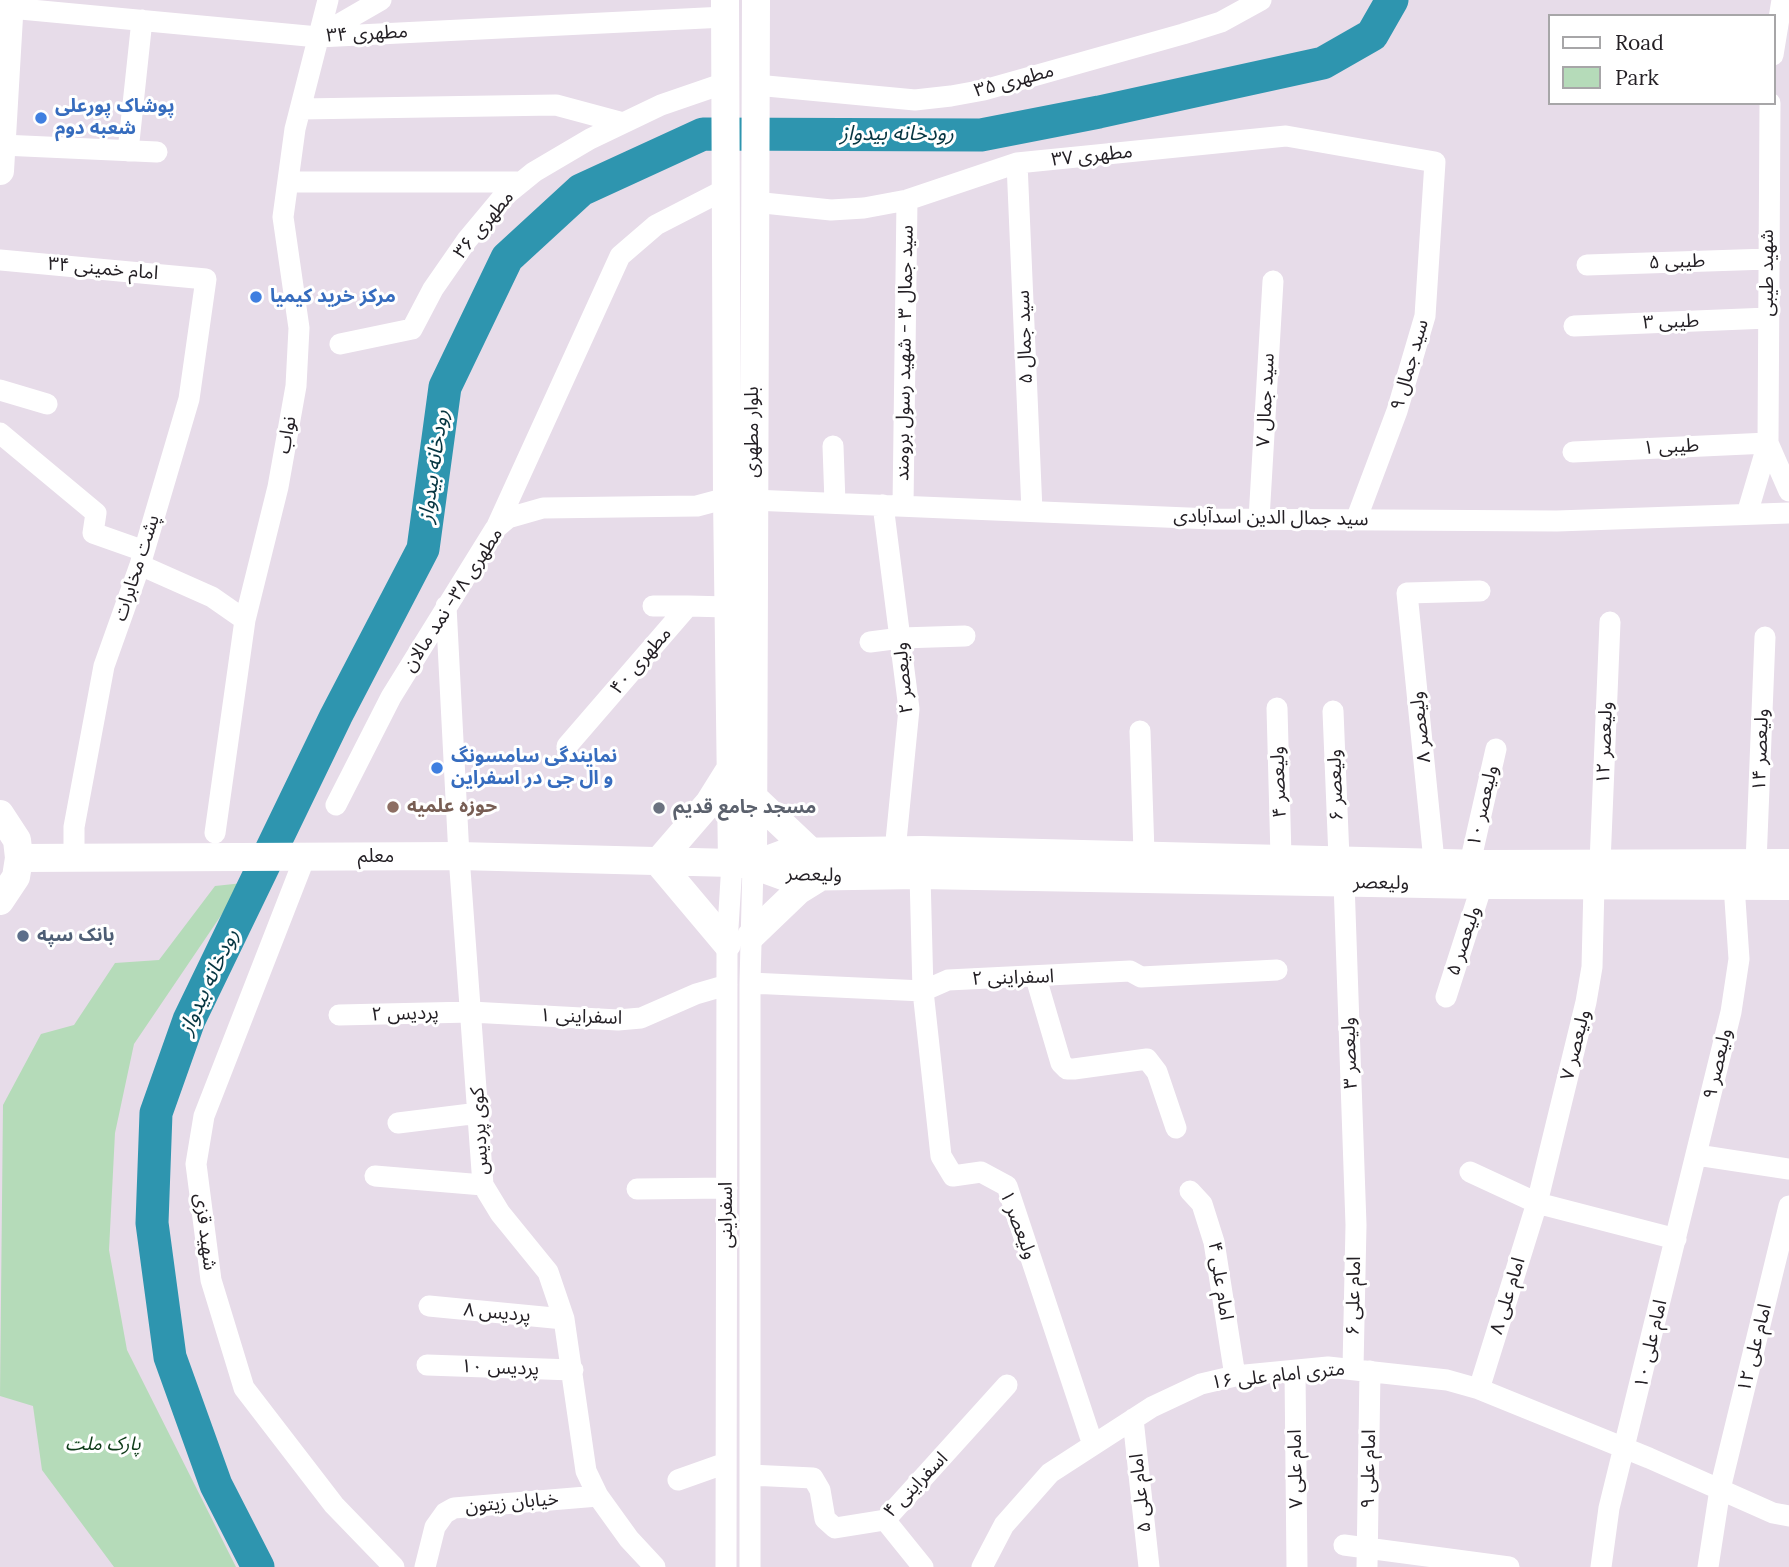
<!DOCTYPE html>
<html>
<head>
<meta charset="utf-8">
<style>
	body { margin:0 }
	#map { position:relative; width:1789px; height:1567px; overflow:hidden; background:#e7dce9; font-family:Lora,serif }
	canvas { display:block }
	.legend { position:absolute; left:1548px; top:14px; width:228px; height:91px; box-sizing:border-box; background:#fff; border:2px solid #a7a6a8; margin:0; padding:9px 12px; list-style:none; font-size:21px; color:#242025 }
	.legend li { display:flex; align-items:center; gap:14px; height:35px }
	.legend b { width:35px; border:2px solid #a7a6a8 }
</style>
</head>
<body>
<div id="map">
<canvas width="1789" height="1567"></canvas>
<ul class="legend">
<li><b style="height:9px;background:#fff"></b>Road</li>
<li><b style="height:19px;background:#b5dbb9"></b>Park</li>
</ul>
</div>
<script>
const context = document.querySelector('canvas').getContext('2d');
context.lineJoin = 'round';
function fillPath(path, color) { context.fillStyle = color; context.fill(path, 'evenodd'); }
const poly = rows => new Path2D(rows.map(r => 'M' + r).join(''));
function stroke(path, color, width, dash) { context.strokeStyle = color; context.lineWidth = width; context.lineCap = dash ? 'butt' : 'round'; context.setLineDash(dash || []); context.stroke(path); }
function label(font, color, halo, rows, align = 'center') {
  context.font = font + ' Lora,"Noto Sans Arabic",serif'; context.lineWidth = 6; context.setLineDash([]); context.textBaseline = 'middle'; context.strokeStyle = halo; context.fillStyle = color; for (const [text, x, y, turn = 0] of rows) {
    context.save(); context.translate(x, y); context.rotate((+turn || 0) * Math.PI / 180); context.textAlign = isNaN(turn) ? turn : align; if (halo) context.strokeText(text, 0, 0); context.fillText(text, 0, 0); context.restore();
  }
}
const green = poly([
	[243,883,134,1044,115,1133,109,1250,127,1350,236,1567,114,1567,42,1470,33,1406,0,1396,3,1105,41,1034,74,1025,115,963,159,960,215,886]
]);
const river = poly([
	[258,1567,216,1485,170,1357,152,1223,156,1113,189,1020,336,716,423,549,445,387,507,258,581,190,703,134,981,135,1099,112,1323,63,1372,35,1392,0]
]);
const minor = poly([
	[10,8,318,37,725,17],
	[322,34,381,0],
	[1773,55,1782,0],
	[756,85,915,100,951,96,984,90,1183,34,1221,22,1261,0],
	[300,109,556,105,623,123],
	[2,145,157,152],
	[128,151,142,20],
	[1017,163,1032,511],
	[288,182,522,182],
	[754,202,831,210,864,208,907,200,1017,163,1286,136,1435,162,1425,316,1397,411,1356,520],
	[0,260,206,279,189,399,140,565,104,666,74,827,74,859],
	[1587,265,1768,259],
	[1574,326,1768,318],
	[340,344,412,329,433,289,467,240,502,198,534,172,590,139,661,105,725,83],
	[0,390,47,404],
	[0,433,96,513,93,533,144,551],
	[1768,443,1789,491],
	[833,446,835,503],
	[1573,452,1768,443],
	[752,500,1212,519,1557,521,1789,513],
	[883,505,909,709,895,851],
	[903,506,907,200],
	[1747,514,1768,443,1770,103],
	[1259,519,1273,281],
	[496,528,620,256,656,225,726,189],
	[140,565,212,597,245,620],
	[446,606,459,856,483,1185,500,1213,548,1272,564,1319,586,1471,598,1496,629,1539,655,1567],
	[653,606,688,606],
	[870,642,901,638,965,636],
	[1277,708,1281,857],
	[1333,711,1339,858],
	[1140,731,1144,853],
	[567,746,688,606,728,607],
	[336,805,391,697,495,529,508,518,543,508,697,506,727,498],
	[215,833,245,620,278,487,296,386,299,328,283,217,295,129,328,0],
	[305,857,204,1116,196,1164,211,1280,244,1388,334,1505,394,1567],
	[1434,861,1407,593,1480,591],
	[1470,863,1496,749],
	[1600,863,1610,622],
	[1756,863,1765,637],
	[920,875,923,991,941,1156,953,1176,981,1172,1007,1186,1093,1445],
	[1344,882,1356,1225,1353,1368],
	[1036,978,1061,1063,1067,1069,1074,1069,1147,1059,1157,1072,1176,1128],
	[750,983,923,991,948,980,1130,971,1141,977,1277,970],
	[1446,997,1482,885],
	[339,1015,471,1012,618,1020,641,1018,696,994,727,985],
	[398,1123,479,1113],
	[1697,1155,1789,1169],
	[1470,1172,1537,1203,1676,1239],
	[375,1176,483,1185],
	[637,1189,727,1188],
	[1190,1191,1202,1204,1214,1242,1235,1376],
	[429,1306,564,1319],
	[427,1365,573,1370],
	[1295,1371,1297,1567],
	[1479,1389,1537,1203,1586,1002,1592,967,1594,885],
	[1133,1419,1149,1567],
	[750,1475,813,1478,820,1490,825,1519,835,1528,885,1520,1007,1385],
	[678,1480,726,1463],
	[885,1520,923,1567],
	[1344,1545,1509,1567],
	[425,1567,435,1527,445,1513,454,1508,598,1496],
	[726,1567,727,944,732,863],
	[750,1567,750,983,753,865],
	[982,1567,1004,1525,1050,1473,1152,1407,1201,1384,1235,1376,1328,1367,1447,1380,1479,1389,1649,1458,1773,1513,1789,1516],
	[1367,1567,1370,1371],
	[1601,1567,1609,1508,1731,1012,1739,959,1734,885],
	[1708,1567,1720,1489,1789,1206]
]);
const major = poly([
	[725,0,727,498,732,863],
	[0,171,10,0],
	[754,798,810,851],
	[0,814,17,840,19,858,16,877,0,901],
	[19,858,459,856,732,863,753,865,786,877,920,875,1482,885,1789,886],
	[658,862,709,803,729,771],
	[658,862,727,944],
	[753,865,788,852,922,850,1483,864,1789,863],
	[753,865,756,0],
	[751,936,799,890,820,877]
]);
const markers = [
	[41,118,7,"#3f7fe0"],
	[256,297,7,"#3f7fe0"],
	[437,768,7,"#3f7fe0"],
	[393,807,7,"#8d6e63"],
	[659,808,7,"#6b7280"],
	[23,936,7,"#5c6f8a"]
];
const streetNames = [
	["مطهری ۳۴",367,34,-3],
	["مطهری ۳۵",1014,81,-15],
	["مطهری ۳۷",1092,156,-6],
	["مطهری ۳۶",484,225,-50],
	["طیبی ۵",1677,262,-2],
	["امام خمینی ۳۴",103,269,5],
	["شهید طیبی",1768,273,-90],
	["طیبی ۳",1671,322,-2],
	["سید جمال ۵",1025,337,-92],
	["سید جمال ۳ - شهید رسول برومند",905,353,-89],
	["سید جمال ۹",1410,365,-74],
	["سید جمال ۷",1266,400,-87],
	["بلوار مطهری",753,432,-90],
	["نواب",287,435,-80],
	["طیبی ۱",1671,447,-3],
	["سید جمال الدین اسدآبادی",1271,518,1],
	["پشت مخابرات",137,568,-72],
	["مطهری ۳۸- نمد مالان",453,600,-57],
	["مطهری ۴۰",641,661,-49],
	["ولیعصر ۲",904,678,-95],
	["ولیعصر ۸",1421,727,-96],
	["ولیعصر ۱۲",1605,743,-88],
	["ولیعصر ۱۴",1761,750,-88],
	["ولیعصر ۴",1279,782,-92],
	["ولیعصر ۶",1336,785,-92],
	["ولیعصر ۱۰",1483,806,-77],
	["معلم",376,857],
	["ولیعصر",814,875,2],
	["ولیعصر",1381,883,1],
	["ولیعصر ۵",1464,941,-72],
	["اسفراینی ۲",1013,978,-2],
	["پردیس ۲",405,1014,-2],
	["اسفراینی ۱",581,1017,2],
	["ولیعصر ۷",1576,1045,-76],
	["ولیعصر ۳",1350,1053,-92],
	["ولیعصر ۹",1718,1064,-77],
	["کوی پردیس",480,1131,-93],
	["اسفراینی",727,1215,-90],
	["ولیعصر ۱",1018,1225,69],
	["شهید قزی",205,1232,83],
	["امام علی ۴",1220,1281,81],
	["امام علی ۶",1354,1296,-89],
	["امام علی ۸",1508,1296,-73],
	["پردیس ۸",497,1313,5],
	["امام علی ۱۰",1651,1344,-77],
	["امام علی ۱۲",1755,1348,-76],
	["پردیس ۱۰",500,1368,2],
	["۱۶ متری امام علی",1278,1376,-6],
	["امام علی ۷",1296,1469,-91],
	["امام علی ۹",1369,1469,-89],
	["اسفراینی ۴",916,1485,-46],
	["امام علی ۵",1141,1493,-96],
	["خیابان زیتون",512,1503,-5]
];
const shopNames = [
	["پوشاک پورعلی",55,107],
	["شعبه دوم",55,129],
	["مرکز خرید کیمیا",270,297],
	["نمایندگی سامسونگ",451,757],
	["و ال جی در اسفراین",451,779]
];
const educationNames = [
	["حوزه علمیه",407,807]
];
const worshipNames = [
	["مسجد جامع قدیم",673,808]
];
const serviceNames = [
	["بانک سپه",37,936]
];
const parkNames = [
	["پارک ملت",103,1445]
];
const waterNames = [
	["رودخانه بیدواز",897,134],
	["رودخانه بیدواز",434,466,-82],
	["رودخانه بیدواز",209,982,-65]
];
fillPath(green, '#b5dbb9');
stroke(river, '#2e95af', 33);
stroke(minor, '#fff', 21);
stroke(major, '#fff', 28);
for (const [x, y, r, color] of markers) { const dot = new Path2D(); dot.arc(x, y, r, 0, 2 * Math.PI); context.fillStyle = color; context.fill(dot); stroke(dot, '#fff', 2.5); }
label('19px', '#242025', '#fff', streetNames);
label('bold 19px', '#366cbe', '#fff', shopNames, 'left');
label('bold 19px', '#785e54', '#fff', educationNames, 'left');
label('bold 19px', '#5b616d', '#fff', worshipNames, 'left');
label('bold 19px', '#4e5e75', '#fff', serviceNames, 'left');
label('italic 19px', '#0e3b18', '#fff', parkNames);
label('italic 21px', '#063541', '#fff', waterNames);
</script>
</body>
</html>
